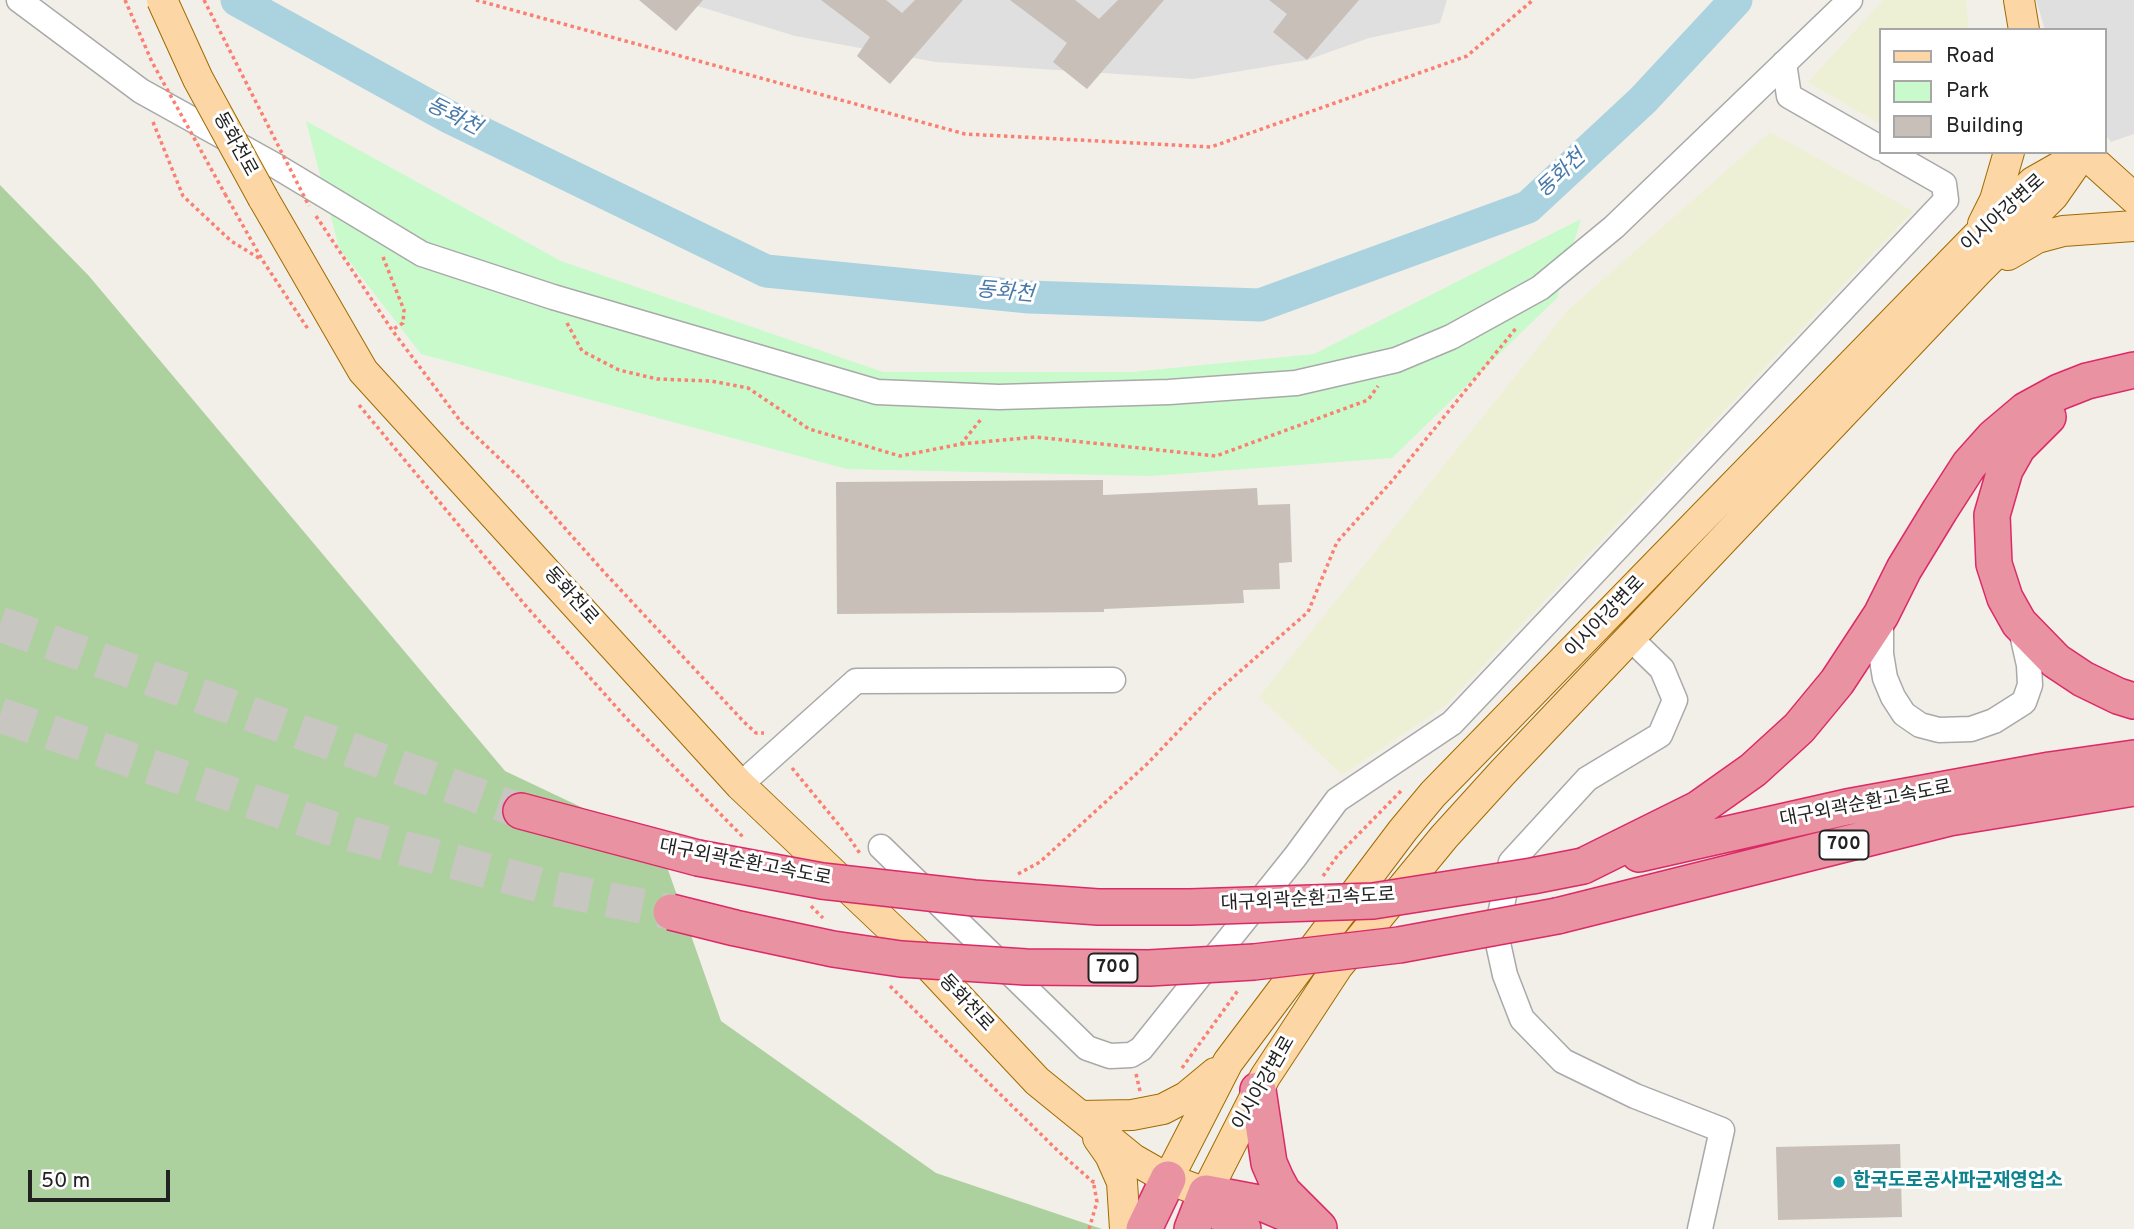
<!DOCTYPE html>
<html>
<head>
<meta charset="utf-8">
<style>
	body { margin:0 }
	#map { position:relative; width:2134px; height:1229px; overflow:hidden; background:#f2efe9; font-family:Overpass,sans-serif }
	canvas { display:block }
	.legend { position:absolute; left:1879px; top:28px; width:228px; height:126px; box-sizing:border-box; background:#fff; border:2px solid #a7a7a7; margin:0; padding:9px 12px; list-style:none; font-size:21px; color:#222 }
	.legend li { display:flex; align-items:center; gap:14px; height:35px }
	.legend b { width:35px; border:2px solid #a7a7a7 }
	.scale { position:absolute; left:28px; top:1170px; width:142px; height:32px; box-sizing:border-box; border:4px solid #222; border-top:0; padding-left:9px; font-size:21px; line-height:24px; white-space:nowrap; color:#222; -webkit-text-stroke:5px #fff; paint-order:stroke }
</style>
</head>
<body>
<div id="map">
<canvas width="2134" height="1229"></canvas>
<ul class="legend">
<li><b style="height:9px;background:#fcd6a4"></b>Road</li>
<li><b style="height:19px;background:#c8facc"></b>Park</li>
<li><b style="height:19px;background:#c7bfb8"></b>Building</li>
</ul>
<div class="scale">50 m</div>
</div>
<script>
const context = document.querySelector('canvas').getContext('2d');
context.lineJoin = 'round';
function fillPath(path, color) { context.fillStyle = color; context.fill(path, 'evenodd'); }
const poly = rows => new Path2D(rows.map(r => 'M' + r).join(''));
function stroke(path, color, width, dash) { context.strokeStyle = color; context.lineWidth = width; context.lineCap = dash ? 'butt' : 'round'; context.setLineDash(dash || []); context.stroke(path); }
function label(font, color, halo, rows, align = 'center') {
  context.font = font + ' Overpass,"Noto Sans KR",sans-serif'; context.lineWidth = 6; context.setLineDash([]); context.textBaseline = 'middle'; context.strokeStyle = halo; context.fillStyle = color; for (const [text, x, y, turn = 0] of rows) {
    context.save(); context.translate(x, y); context.rotate((+turn || 0) * Math.PI / 180); context.textAlign = isNaN(turn) ? turn : align; if (halo) context.strokeText(text, 0, 0); context.fillText(text, 0, 0); context.restore();
  }
}
const residential = poly([
	[678,0,1447,0,1440,23,1369,38,1307,60,1193,79,936,62,795,36],
	[2036,0,2134,0,2134,134,2111,142,2104,133,2104,30,2045,30]
]);
const farmland = poly([
	[1883,0,1966,0,1969,30,1880,30,1880,124,1808,82],
	[1770,132,1913,211,1445,706,1342,775,1259,697,1567,311]
]);
const forest = poly([
	[0,185,89,276,505,771,659,844,721,1021,936,1173,1102,1229,0,1229]
]);
const park = poly([
	[306,121,561,261,883,372,1132,372,1314,354,1581,219,1557,298,1392,458,1151,476,847,469,421,354,339,248]
]);
const river = poly([
	[237,0,451,118,766,271,1029,297,1260,305,1528,207,1643,100,1736,0]
]);
const building = poly([
	[639,0,703,0,676,31],
	[821,0,886,0,902,13,915,0,963,0,890,84,857,56,870,37],
	[1010,0,1075,0,1099,19,1118,0,1164,0,1087,89,1053,62,1067,43],
	[1269,0,1359,0,1307,60,1273,32,1287,14],
	[1103,480,1103,495,1257,488,1258,505,1290,504,1292,562,1279,563,1280,589,1243,590,1244,603,1104,609,1104,612,837,614,836,482],
	[1900,1144,1902,1217,1778,1220,1776,1147]
]);
const highwayTunnel = poly([
	[0,624,521,811],
	[0,715,333,829,551,888,671,912]
]);
const path = poly([
	[476,0,965,134,1211,147,1467,56,1533,0],
	[153,122,183,196,231,241,262,260],
	[225,194,263,261,308,329],
	[316,216,392,330,461,422,521,479,604,572,744,722,756,733,764,733],
	[383,257,404,310,403,323,392,330],
	[567,323,582,351,619,370,657,379,711,381,748,388,809,429,900,456,961,444,982,418],
	[359,405,525,605,627,719,744,838],
	[961,444,1035,437,1216,456,1368,400,1378,386],
	[792,768,848,836,861,855],
	[1018,874,1040,862,1147,764,1214,694,1308,612,1337,542,1392,481,1517,327],
	[1323,876,1338,855,1403,789],
	[811,906,823,918],
	[890,986,1059,1152,1093,1182,1097,1181],
	[1182,1068,1239,989],
	[1136,1074,1140,1091],
	[1089,1229,1097,1202,1093,1180]
]);
const minor = poly([
	[19,0,141,91,276,166,422,254,553,297,877,392,999,397,1169,392,1296,383,1396,360,1451,337,1540,288,1614,227,1850,0],
	[1784,63,1789,96,1880,148],
	[1881,615,1881,654,1885,678,1893,697,1904,714,1920,725,1939,730,1971,729,1994,721,2024,702,2030,685,2029,665,2020,625],
	[1630,638,1662,669,1675,700,1660,735,1587,779,1511,862,1496,934,1505,975,1522,1019,1563,1061,1635,1096,1722,1130,1700,1229],
	[740,785,856,681,1113,680],
	[881,847,1087,1048,1110,1056,1131,1055,1141,1049,1295,857,1337,800,1452,723,1946,200,1944,184,1888,152]
]);
const major = poly([
	[2019,0,2024,30],
	[2083,152,2134,198],
	[263,198,363,371,740,785,917,953,1037,1081,1133,1159,1168,1179,1206,1193,1265,1077,1338,966,1444,837,1503,772,1977,272,2053,196,2083,153],
	[1983,224,1995,200,2009,152],
	[2008,255,2037,238,2063,231,2134,226],
	[1081,1116,1132,1115,1163,1109,1186,1097,1215,1073],
	[1098,1138,1110,1155,1122,1182,1125,1229],
	[1168,1179,1228,1062,1403,830,1433,794,1977,236,2033,182,2077,157]
]);
const highway = poly([
	[2048,417,2018,447,2005,470,1992,515,1994,564,2005,598,2019,623,2056,661,2083,679,2118,696,2134,701],
	[521,811,698,858],
	[1639,854,1847,807,2050,770,2134,758],
	[1583,866,1698,809,1753,770,1799,728,1837,682,1881,615,1904,569,1940,510,1969,465,1994,437,2026,410,2059,392,2087,381,2134,370],
	[1557,916,1949,818,2134,788],
	[1258,1090,1269,1163,1276,1179,1283,1192,1319,1228],
	[1206,1193,1264,1204,1304,1221],
	[1206,1193,1231,1224,1243,1229],
	[1144,1229,1168,1179],
	[1192,1229,1206,1193]
]);
const pathBridge = poly([
	[125,0,152,62,225,194],
	[204,0,309,206]
]);
const majorBridge = poly([
	[162,0,198,79,263,198]
]);
const highwayBridge = poly([
	[698,858,822,881,974,898,1098,907,1190,907,1373,901,1532,876,1583,866],
	[671,912,735,928,833,949,901,959,1026,967,1149,968,1254,962,1399,945,1557,916]
]);
const markers = [
	[1839,1182,7,"#0f9aa8"]
];
const shields = [
	[1844,845,49],
	[1113,968,49]
];
const shieldNames = [
	["700",1844,845],
	["700",1113,968]
];
const streetNames = [
	["동화천로",234,145,61],
	["이시아강변로",2004,214,-42],
	["동화천로",570,597,48],
	["이시아강변로",1606,618,-46],
	["대구외곽순환고속도로",1866,805,-11],
	["대구외곽순환고속도로",745,864,11],
	["대구외곽순환고속도로",1308,901,-3],
	["동화천로",965,1004,47],
	["이시아강변로",1265,1084,-60]
];
const cultureNames = [
	["한국도로공사파군재영업소",1853,1182]
];
const waterNames = [
	["동화천",453,118,27],
	["동화천",1562,175,-43],
	["동화천",1005,294,5]
];
fillPath(residential, '#e0dfdf');
fillPath(farmland, '#eef0d5');
fillPath(forest, '#add19e');
fillPath(park, '#c8facc');
stroke(river, '#aad3df', 33);
fillPath(building, '#c7bfb8');
stroke(highwayTunnel, '#c8c6c1', 35, [35, 18]);
stroke(minor, '#a9a9a9', 27);
stroke(major, '#a06b00', 32);
stroke(highway, '#dc2a67', 38);
stroke(path, '#fa8072', 3.5, [3.5, 3.5]);
stroke(minor, '#fff', 24);
stroke(major, '#fcd6a4', 30);
stroke(highway, '#e892a2', 35);
stroke(majorBridge, '#a06b00', 32, []);
stroke(highwayBridge, '#dc2a67', 38, []);
stroke(pathBridge, '#fa8072', 3.5, [3.5, 3.5]);
stroke(majorBridge, '#fcd6a4', 30);
stroke(highwayBridge, '#e892a2', 35);
for (const [x, y, r, color] of markers) { const dot = new Path2D(); dot.arc(x, y, r, 0, 2 * Math.PI); context.fillStyle = color; context.fill(dot); stroke(dot, '#fff', 2.5); }
for (const [x, y, w] of shields) { const box = new Path2D(); box.roundRect(x - w / 2, y - 14.5, w, 29, 5); context.fillStyle = '#fff'; context.fill(box); stroke(box, '#222', 2); }
label('bold 18px', '#222', null, shieldNames);
label('19px', '#222', '#fff', streetNames);
label('bold 19px', '#0d838f', '#fff', cultureNames, 'left');
label('italic 21px', '#4a7aab', '#fff', waterNames);
</script>
</body>
</html>
